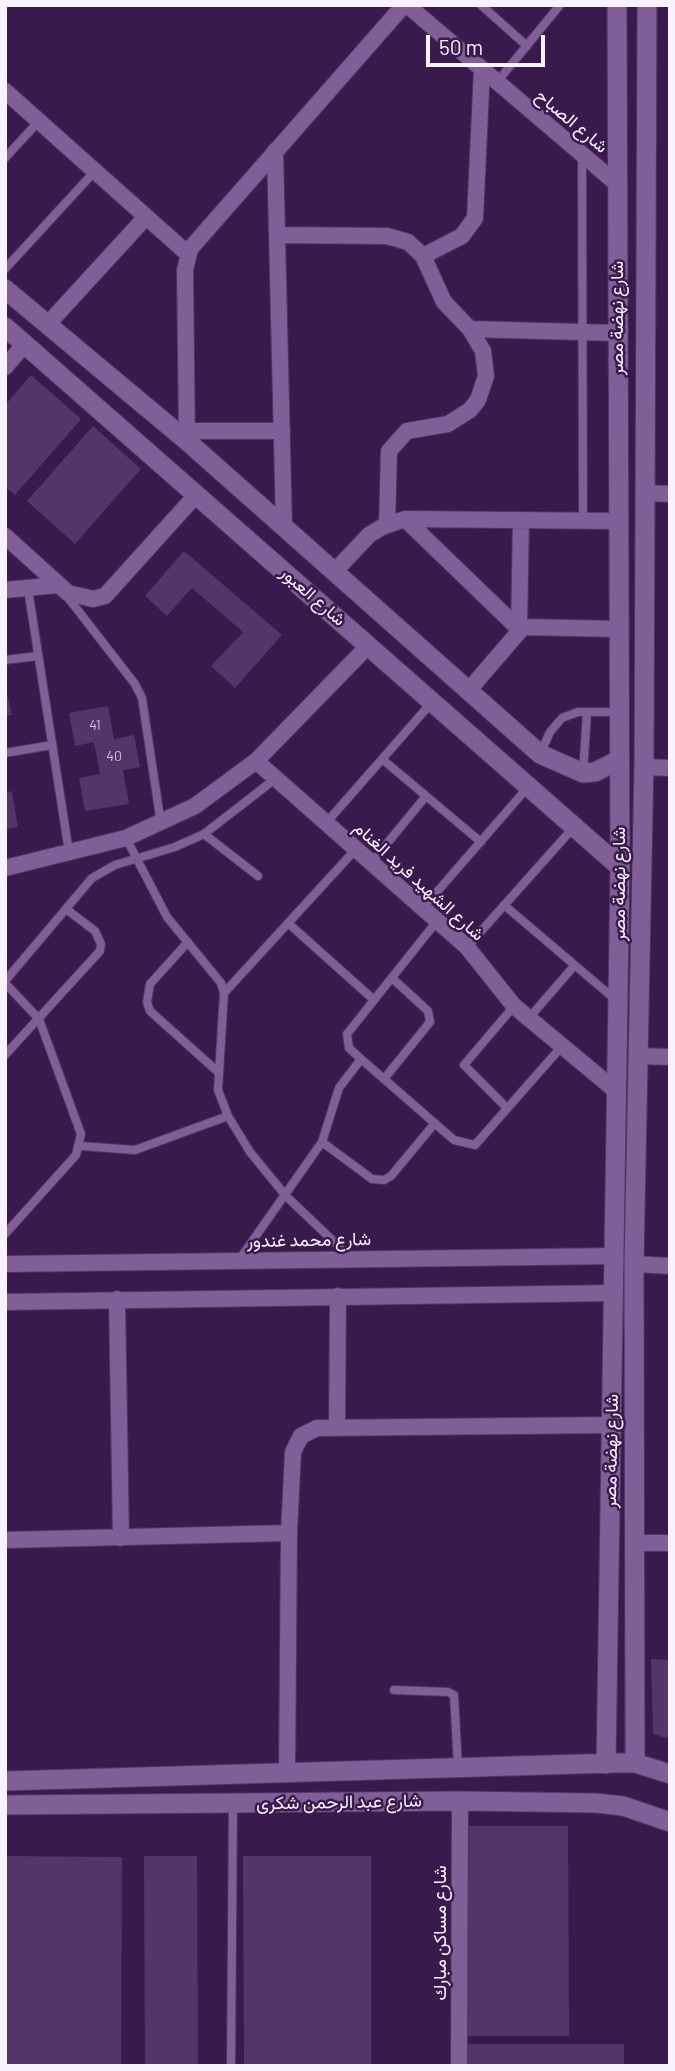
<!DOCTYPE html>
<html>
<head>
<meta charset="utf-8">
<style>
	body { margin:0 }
	#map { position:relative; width:675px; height:2071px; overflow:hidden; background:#3a194c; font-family:Barlow,sans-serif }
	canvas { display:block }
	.frame { position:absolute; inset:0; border:7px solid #f9f1fe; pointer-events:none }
	.scale { position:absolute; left:426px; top:35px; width:119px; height:32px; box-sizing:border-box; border:4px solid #f9f1fe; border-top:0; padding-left:9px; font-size:21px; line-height:24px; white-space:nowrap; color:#f9f1fe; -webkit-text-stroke:5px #3a194c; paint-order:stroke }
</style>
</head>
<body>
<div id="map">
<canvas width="675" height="2071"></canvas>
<div class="frame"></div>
<div class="scale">50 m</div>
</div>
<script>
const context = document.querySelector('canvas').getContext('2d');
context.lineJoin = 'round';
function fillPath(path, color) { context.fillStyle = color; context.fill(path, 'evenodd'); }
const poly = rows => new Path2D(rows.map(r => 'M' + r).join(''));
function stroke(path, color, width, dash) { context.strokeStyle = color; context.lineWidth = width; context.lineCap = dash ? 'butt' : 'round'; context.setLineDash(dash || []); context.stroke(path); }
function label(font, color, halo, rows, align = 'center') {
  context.font = font + ' Barlow,Vazirmatn,sans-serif'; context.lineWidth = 5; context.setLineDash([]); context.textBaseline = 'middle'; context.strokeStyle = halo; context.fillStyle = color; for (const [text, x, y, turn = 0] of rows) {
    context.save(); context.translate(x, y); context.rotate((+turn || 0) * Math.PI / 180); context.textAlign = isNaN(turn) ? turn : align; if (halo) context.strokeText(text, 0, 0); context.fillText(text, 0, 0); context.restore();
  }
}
const building = poly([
	[31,375,81,419,15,495,5,487,5,405],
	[93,426,141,469,75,544,27,501],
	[184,551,282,635,235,688,211,666,243,632,192,588,167,616,145,596],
	[5,685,12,715,5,716],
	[108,706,114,739,134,735,140,767,123,770,129,804,85,811,79,778,100,774,94,742,75,746,69,713],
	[12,791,18,827,5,829,5,793],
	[651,1659,670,1660,670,1739,653,1734],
	[466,1826,568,1826,569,2036,466,2036],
	[5,1856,122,1857,121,2066,5,2066],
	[144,1856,197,1856,198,2066,145,2066],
	[243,1856,371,1856,371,2066,244,2066],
	[467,2044,624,2044,624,2066,467,2066]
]);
const service = poly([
	[481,5,527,46],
	[497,82,560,5],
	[582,155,583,521],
	[5,158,39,121],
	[5,269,95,171],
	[28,589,69,852],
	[66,595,135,684,142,698,161,824],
	[5,660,38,656],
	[541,752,550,732,562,718,578,712,618,712],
	[5,753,52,745],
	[382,759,481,842],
	[583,773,587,712],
	[326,823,433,701],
	[204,834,258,876],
	[126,838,167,917,221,983,224,993,218,1090,228,1116,250,1152,286,1196,352,1259],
	[371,863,426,796],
	[504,905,617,1001],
	[423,908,528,787],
	[288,923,374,1000],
	[188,942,150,984,147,1002,150,1011,218,1072],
	[467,947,573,828],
	[5,981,92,878,115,865,175,847,204,834,275,779],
	[5,983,39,1019,81,1134,76,1155,5,1234],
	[224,993,356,849],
	[529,1018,574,966],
	[5,1055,100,951,101,944,95,931,66,909],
	[361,1059,349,1048,347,1034,437,921],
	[384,1079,430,1022,428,1011,392,978],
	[507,1108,464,1065,514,1006],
	[322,1142,372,1179,384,1180,391,1176,435,1123],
	[80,1146,135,1150,228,1116],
	[239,1260,322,1142,339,1088,361,1059,454,1140,475,1145,563,1045],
	[394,1690,448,1692,454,1695,458,1767],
	[231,2066,233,1803]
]);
const minor = poly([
	[407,5,617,184],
	[5,91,188,254],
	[275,151,284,527],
	[279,235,387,236,408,242,423,256,444,302,470,329,483,351,486,376,478,400,470,410,448,424,407,431,389,451,387,525],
	[423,256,462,236,475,218,482,69],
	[47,325,146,217],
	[470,329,617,333],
	[5,367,25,344],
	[187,431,282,431],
	[187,441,185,270,190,249,404,5],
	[645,493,670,494],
	[405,519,519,629],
	[5,536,68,593,93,599,105,596,197,494],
	[335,571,369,535,382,527,405,519,617,521],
	[5,590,58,585],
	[519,629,521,520],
	[468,691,523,627,618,629],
	[256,761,467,947,514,1006,615,1090],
	[644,767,670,768],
	[5,868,126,838,195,806,256,761,369,645],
	[638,1056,670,1057],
	[5,1264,614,1256],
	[634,1264,670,1266],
	[117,1299,121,1538],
	[5,1302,613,1293],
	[337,1428,338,1296],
	[5,1540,289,1533],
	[635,1543,670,1543],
	[287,1774,289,1533,293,1452,301,1436,317,1428,611,1425],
	[459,2066,460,1801]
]);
const tertiary = poly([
	[5,289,187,441,540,754,583,773,595,772,619,760],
	[5,327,620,867],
	[635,1763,634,1264,644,762,647,5],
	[606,1764,620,867,617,5],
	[5,1781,614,1763,635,1763,670,1774],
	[5,1805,460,1801,596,1803,623,1806,670,1822]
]);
const numberNames = [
	["41",95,725],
	["40",114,756]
];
const streetNames = [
	["شارع الصباح",572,121,40],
	["شارع نهضة مصر",617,318,-90],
	["شارع العبور",313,596,41],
	["شارع الشهيد فريد الغنام",419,881,42],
	["شارع نهضة مصر",619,884,-90],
	["شارع محمد غندور",309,1240,-1],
	["شارع نهضة مصر",611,1451,-89],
	["شارع عبد الرحمن شكرى",339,1802,-1],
	["شارع مساكن مبارك",440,1933,-90]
];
fillPath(building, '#553469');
stroke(service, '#50355e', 10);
stroke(minor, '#50355e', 18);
stroke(tertiary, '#50355e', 21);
stroke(service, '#815e97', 8);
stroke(minor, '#815e97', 16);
stroke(tertiary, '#815e97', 19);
label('14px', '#d0c2d9', null, numberNames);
label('18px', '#f9f1fe', '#3a194c', streetNames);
</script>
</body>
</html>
